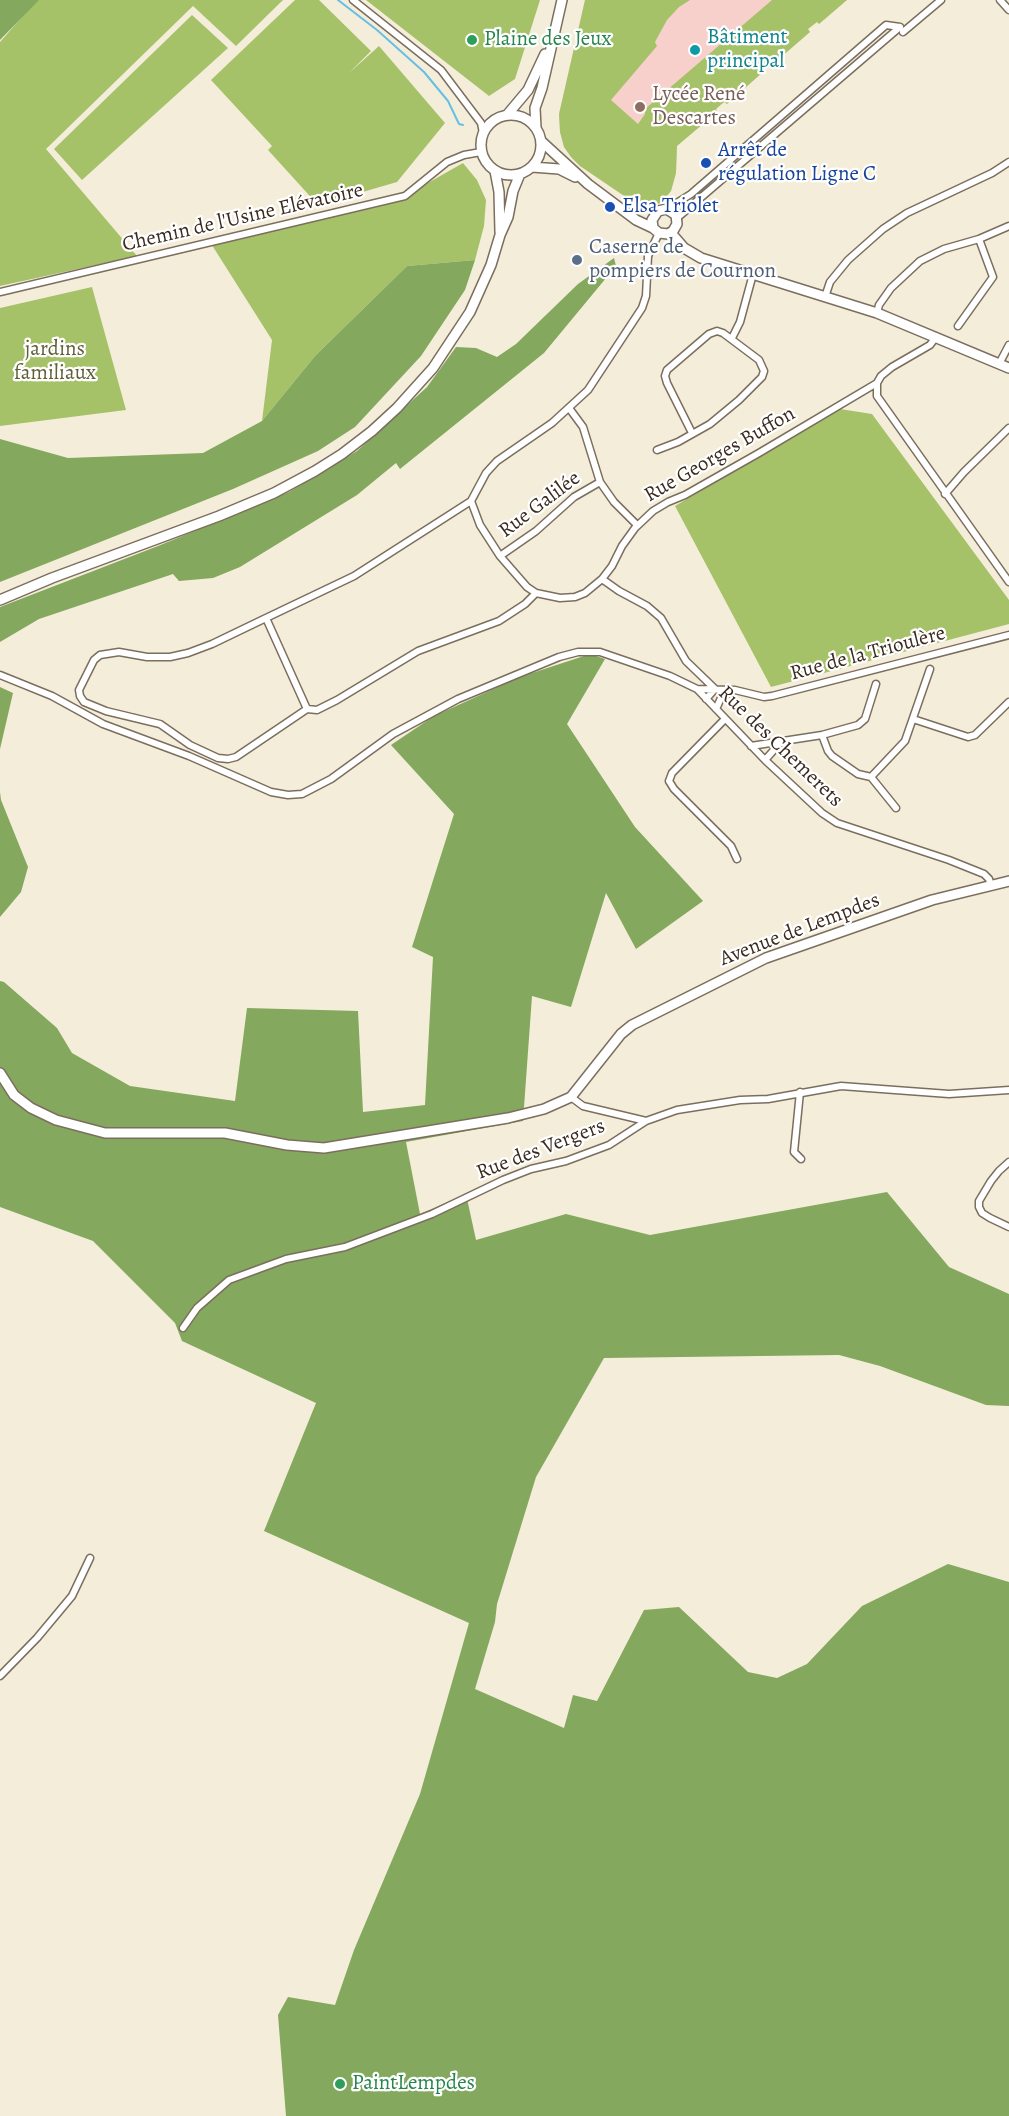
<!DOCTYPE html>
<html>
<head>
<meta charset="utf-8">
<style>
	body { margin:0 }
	canvas { display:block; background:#f4edd9 }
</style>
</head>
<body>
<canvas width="1009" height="2116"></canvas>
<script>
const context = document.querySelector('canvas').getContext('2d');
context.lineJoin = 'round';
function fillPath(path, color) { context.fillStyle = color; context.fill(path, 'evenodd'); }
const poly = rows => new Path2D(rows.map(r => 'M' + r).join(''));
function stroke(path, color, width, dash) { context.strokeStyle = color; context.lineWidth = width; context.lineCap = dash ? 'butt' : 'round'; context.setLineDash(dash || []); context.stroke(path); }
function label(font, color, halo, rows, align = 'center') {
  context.font = font + ' Alegreya,serif'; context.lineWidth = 4.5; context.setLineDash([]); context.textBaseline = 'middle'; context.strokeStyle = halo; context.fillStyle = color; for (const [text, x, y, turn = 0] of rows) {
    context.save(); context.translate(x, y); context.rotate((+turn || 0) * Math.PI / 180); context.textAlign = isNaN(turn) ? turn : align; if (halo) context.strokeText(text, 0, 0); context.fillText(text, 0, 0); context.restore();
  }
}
const built = poly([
	[585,0,847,0,819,24,817,22,808,29,810,32,773,64,771,62,762,69,763,72,727,104,724,102,716,109,717,112,677,146,676,173,671,191,663,201,648,210,639,206,580,166,571,157,564,147,560,132,559,114]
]);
const green = poly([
	[37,0,283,0,236,46,193,6,46,149,137,256,0,286,0,42],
	[295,0,319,0,371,51,349,73,379,46,445,123,397,182,318,205,268,150,272,146,211,80],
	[366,0,540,0,515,79,489,96],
	[585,0,690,0,679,7,667,20,655,42,657,46,611,100,638,124,645,114,645,109,772,0,847,0,819,24,817,22,808,29,810,32,773,64,771,62,762,69,763,72,727,104,724,102,716,109,717,112,677,146,676,173,671,191,663,201,648,210,639,206,580,166,571,157,564,147,560,132,559,114],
	[192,15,228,48,82,180,54,149],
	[463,163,477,180,486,200,484,226,475,260,407,266,315,356,262,421,272,340,210,242,405,196],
	[92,287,126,410,0,426,0,308],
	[840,409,872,414,1009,600,1009,624,771,687,675,506]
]);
const forest = poly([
	[0,0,39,0,0,40],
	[614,258,616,266,544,353,400,469,396,463,357,495,240,567,213,578,179,581,173,574,39,619,0,642,0,607,158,546,289,492,357,451,427,387,456,347,476,348,497,357,516,344,578,284],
	[475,260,465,290,421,356,355,427,318,451,233,489,0,582,0,439,68,458,203,453,262,421,315,356,407,266],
	[590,654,605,659,567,724,635,827,703,901,636,949,606,893,571,1007,532,996,523,1121,406,1142,420,1214,466,1194,476,1240,566,1214,650,1235,887,1192,949,1267,1009,1294,1009,1406,986,1405,880,1366,839,1355,604,1358,536,1477,497,1604,495,1622,475,1689,564,1728,573,1695,597,1701,644,1610,679,1607,748,1672,777,1678,807,1664,862,1606,948,1564,1009,1582,1009,2116,286,2116,278,2015,288,1997,335,2005,354,1950,420,1794,469,1623,264,1531,316,1403,182,1341,175,1323,93,1241,0,1207,0,981,4,982,57,1028,72,1053,130,1086,235,1101,247,1008,358,1011,363,1112,425,1105,433,957,412,947,454,814,391,745,434,716,520,677],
	[0,687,13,693,0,749],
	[0,792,1,800,28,867,21,892,0,917]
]);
const stream = poly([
	[338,0,377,30,424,72,448,101,459,124,463,125]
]);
const street = poly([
	[353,0,441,70,481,123,483,133],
	[1000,0,1009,10],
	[903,32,941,0],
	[667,209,691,194,886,25,900,27],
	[677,218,900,27],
	[659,233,648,256,646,296,642,308,588,390,552,423,497,461,486,473,471,501,480,525,500,556,527,587,536,593,560,598,575,597,585,593,602,579,612,566,622,546,635,528,653,511,668,502,685,495,759,453,877,383],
	[0,292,405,196,447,162,464,155,481,152],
	[825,297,830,282,848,260,883,229,907,213,992,173,1009,162],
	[877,313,879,305,891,288,920,261,944,249,979,239,1009,226],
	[958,326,993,277,979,239],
	[936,337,930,345,892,367,881,376,877,383,877,396,1009,582],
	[732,338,740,322,753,274],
	[999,364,1009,345],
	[569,408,583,427,600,482,614,502,637,525],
	[657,450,678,442,710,424,739,400,762,377,764,371,759,360,723,333,717,331,709,334,667,370,665,376,667,383,692,433],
	[945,494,964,472,1009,428],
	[471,501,354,576,266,618,307,709,317,710,337,700,418,651,499,621,525,604,536,593],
	[500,556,536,531,574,497,600,482],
	[602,579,619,591,647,606,661,618,686,661,715,689,706,699],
	[266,618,212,644,188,653,170,657,147,657,119,652,100,655,94,660,79,690,80,696,84,702,106,711,160,724,190,745,218,758,228,759,236,757,307,709],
	[0,675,52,696,103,724,189,756,271,792,288,795,302,794,331,779,393,734,458,699,559,657,578,652,600,652,670,676,697,689,765,760,822,813,837,823,949,860,984,874,989,879,991,886],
	[697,689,735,690,764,697,772,696,1009,635],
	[716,709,721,698,734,690],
	[725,719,672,773,669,781,674,789,731,846,737,859],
	[913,719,968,737,975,735,1009,702],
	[822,735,828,751,832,756,858,774,871,777,905,741,930,669],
	[751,746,822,735,858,725,865,719,876,684],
	[765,760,782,741],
	[871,777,896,808],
	[800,1092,794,1152,801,1159],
	[571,1097,583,1106,646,1121],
	[1009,1162,999,1171,991,1181,979,1201,979,1207,982,1213,990,1218,1009,1227],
	[183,1328,197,1308,229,1280,286,1259,345,1247,432,1214,503,1180,531,1169,566,1161,609,1145,646,1121,677,1110,740,1100,768,1099,841,1086,949,1094,1009,1090],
	[0,1676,37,1638,72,1596,90,1558]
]);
const secondary = poly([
	'481 145a30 30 0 1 1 60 0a30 30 0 1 1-60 0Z',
	[507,115,528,90,545,54],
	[536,128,535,108,542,88,562,0],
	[541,141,588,184,636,220,653,228,659,233,668,234,673,231,677,224,676,215,667,209,658,211,652,220,653,228],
	[532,167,559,169,575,177],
	[495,171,499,192,500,232],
	[671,233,684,248,701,258,877,313,1009,368],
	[0,600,52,578,219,516,274,493,315,471,342,454,372,431,397,408,433,368,470,312,491,265,500,235,508,217,513,191,520,174],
	[0,1073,14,1095,31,1108,56,1120,105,1133,225,1133,287,1145,324,1148,508,1118,544,1109,571,1097,621,1034,632,1025,766,958,932,900,1009,881]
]);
const markers = [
	[472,40,6,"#2e9e5b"],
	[695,50,6,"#0f9aa8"],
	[640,107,6,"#8d6e63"],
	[706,163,6,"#1a4fb4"],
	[610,207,6,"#1a4fb4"],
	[577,260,6,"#5c6f8a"],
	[340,2084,6,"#2e9e5b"]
];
const cultureNames = [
	["Bâtiment",707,38],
	["principal",707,62]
];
const leisureNames = [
	["Plaine des Jeux",484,40],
	["PaintLempdes",352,2084]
];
const educationNames = [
	["Lycée René",652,95],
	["Descartes",652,119]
];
const transitNames = [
	["Arrêt de",718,151],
	["régulation Ligne C",718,175],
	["Elsa Triolet",622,207]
];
const streetNames = [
	["Chemin de l'Usine Elévatoire",243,218,-13],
	["Rue Georges Buffon",720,455,-30],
	["Rue Galilée",540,505,-37],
	["Rue de la Trioulère",868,654,-15],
	["Rue des Chemerets",780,747,44],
	["Avenue de Lempdes",800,930,-21],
	["Rue des Vergers",541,1150,-21]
];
const serviceNames = [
	["Caserne de",589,248],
	["pompiers de Cournon",589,272]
];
const parkNames = [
	["jardins",55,350],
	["familiaux",55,374]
];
fillPath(built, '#f7d0cc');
fillPath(green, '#a6c269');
fillPath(forest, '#84a85d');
stroke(stream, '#66bfe4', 2);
stroke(street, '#7c6e5f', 9);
stroke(secondary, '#7c6e5f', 12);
stroke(street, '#fff', 6);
stroke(secondary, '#fff', 9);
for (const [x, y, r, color] of markers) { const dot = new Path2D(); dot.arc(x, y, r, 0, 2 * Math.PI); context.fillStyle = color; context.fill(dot); stroke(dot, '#fff', 2); }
label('21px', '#0d838f', '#fff', cultureNames, 'left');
label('21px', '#27864d', '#fff', leisureNames, 'left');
label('21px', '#785e54', '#fff', educationNames, 'left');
label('21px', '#164399', '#fff', transitNames, 'left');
label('21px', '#3b2a1e', '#fff', streetNames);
label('21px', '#4e5e75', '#fff', serviceNames, 'left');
label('21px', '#605f38', '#fff', parkNames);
</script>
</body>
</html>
